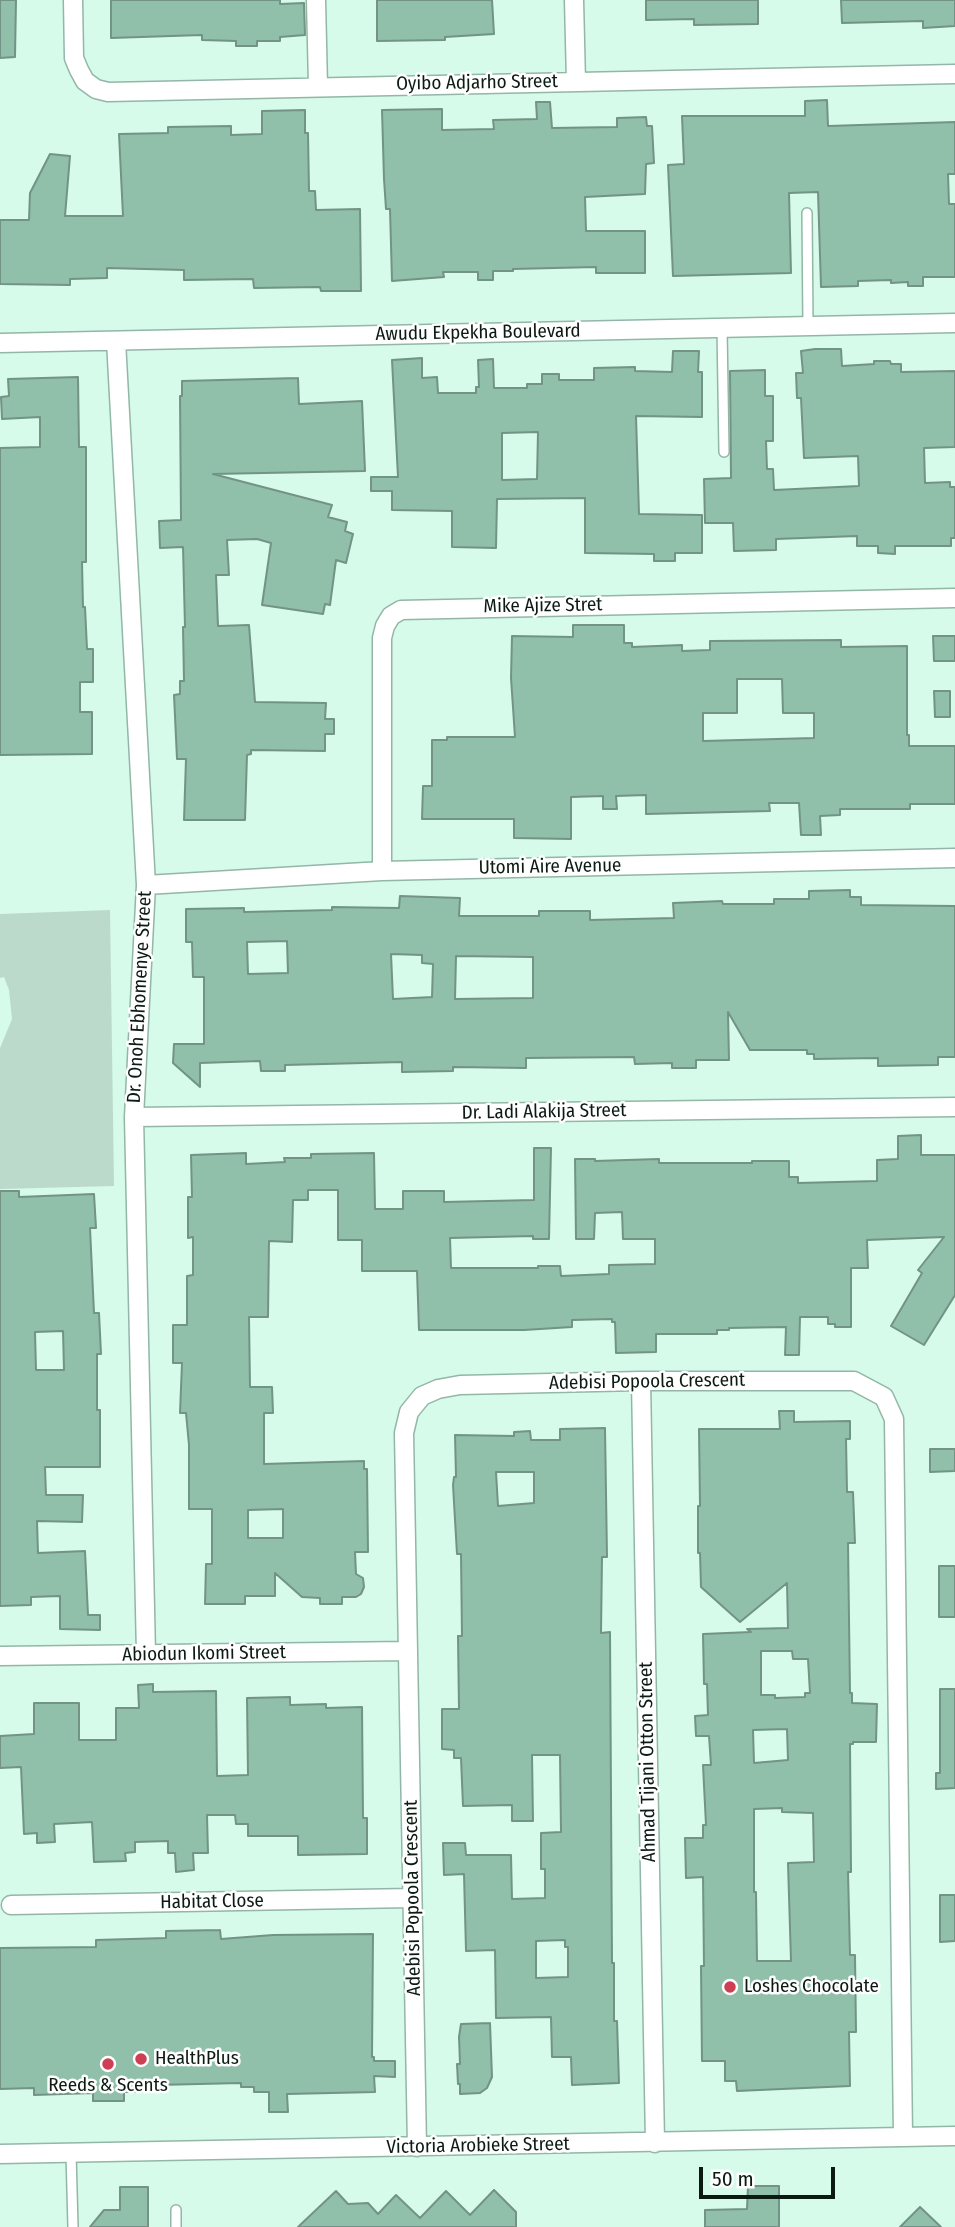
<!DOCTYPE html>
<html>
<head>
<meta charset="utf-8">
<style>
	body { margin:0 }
	#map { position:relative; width:955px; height:2227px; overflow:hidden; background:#d6fbea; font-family:"Fira Sans Condensed",sans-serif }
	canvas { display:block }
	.scale { position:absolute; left:699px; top:2167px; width:136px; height:32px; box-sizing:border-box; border:4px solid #0c1a14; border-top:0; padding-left:9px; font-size:21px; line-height:24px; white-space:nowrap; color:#0c1a14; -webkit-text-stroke:5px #fefefe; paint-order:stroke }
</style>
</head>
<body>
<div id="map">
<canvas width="955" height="2227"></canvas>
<div class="scale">50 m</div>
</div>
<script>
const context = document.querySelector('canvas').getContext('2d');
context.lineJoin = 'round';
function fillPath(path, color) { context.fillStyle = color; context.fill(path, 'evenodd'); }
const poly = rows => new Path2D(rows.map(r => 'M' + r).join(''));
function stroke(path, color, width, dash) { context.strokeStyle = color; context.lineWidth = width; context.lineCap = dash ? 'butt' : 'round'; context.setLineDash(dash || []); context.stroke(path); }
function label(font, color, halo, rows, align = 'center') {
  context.font = font + ' "Fira Sans Condensed",sans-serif'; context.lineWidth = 5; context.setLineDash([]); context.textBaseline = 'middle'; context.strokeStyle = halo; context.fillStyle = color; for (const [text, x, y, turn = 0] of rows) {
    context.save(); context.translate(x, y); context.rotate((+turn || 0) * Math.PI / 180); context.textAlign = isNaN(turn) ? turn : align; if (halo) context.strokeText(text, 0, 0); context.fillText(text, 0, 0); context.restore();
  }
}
const green = poly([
	[110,910,114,1186,0,1189,0,1048,12,1019,9,990,4,977,0,978,0,914]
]);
const building = poly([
	[0,0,16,0,15,57,0,58,0,0],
	[111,0,280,0,280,4,304,3,305,35,280,37,280,41,257,41,257,46,236,46,236,41,202,40,202,35,111,38,111,0],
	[377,0,492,0,494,34,445,37,445,40,377,41,377,0],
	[646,0,758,0,758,24,694,25,694,19,646,20,646,0],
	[841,0,955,0,955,26,923,28,923,21,842,23,841,0],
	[827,100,828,126,955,122,955,174,948,174,949,204,955,204,955,277,923,277,923,286,908,286,908,282,891,283,891,280,858,281,858,286,821,287,818,192,789,193,791,273,673,276,668,165,684,164,682,116,805,116,805,101,827,100],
	[536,102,550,102,552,128,617,127,617,118,646,117,647,126,652,126,654,163,646,164,645,194,585,197,586,231,645,231,645,273,596,273,596,267,513,269,513,271,493,271,493,280,478,280,478,272,443,272,444,277,392,281,390,209,386,209,384,179,382,110,442,109,442,130,494,129,493,120,537,119,536,102],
	[305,110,305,133,308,133,309,191,315,191,316,210,360,209,361,291,321,291,320,287,254,288,253,279,184,280,184,270,107,268,107,278,70,279,70,285,0,284,0,220,29,220,30,193,50,154,70,156,65,216,123,216,119,134,168,133,168,127,231,126,231,135,262,134,262,111,305,110],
	[815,349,841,349,842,366,874,364,874,361,890,361,891,364,901,364,901,372,955,371,955,447,924,448,925,483,950,482,950,487,955,487,955,538,951,538,951,546,895,546,895,554,878,553,878,546,857,546,857,536,776,539,776,550,734,551,733,523,705,523,704,479,731,478,730,371,765,370,765,396,773,396,773,441,766,441,767,469,773,469,774,490,859,486,858,456,804,458,801,398,797,398,796,373,803,373,801,351,815,349],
	[673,351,699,351,698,372,702,372,702,417,636,416,639,514,702,515,702,553,675,553,675,561,654,561,654,554,585,553,585,498,497,499,496,548,452,547,452,511,392,510,392,491,371,491,371,477,398,477,392,360,422,358,422,378,437,377,438,393,476,393,476,387,479,387,478,360,493,359,494,388,527,388,527,384,542,384,542,374,559,374,559,380,594,380,594,368,635,367,635,371,672,372,673,351],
	[538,432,537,479,502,480,502,433,538,432],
	[78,377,79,447,86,447,86,562,82,562,83,607,85,607,87,649,93,649,93,682,80,682,80,712,92,712,92,754,0,755,0,448,40,447,40,417,2,419,1,397,9,396,8,379,78,377],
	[298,378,299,404,362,401,365,471,213,474,332,505,328,517,347,522,345,531,353,534,346,563,336,560,330,605,325,604,323,614,262,605,271,543,257,539,227,540,229,575,216,575,218,626,249,625,255,702,326,703,325,719,334,719,334,734,325,734,325,751,251,750,251,754,247,755,245,820,184,820,186,759,177,759,174,695,180,694,180,681,184,681,183,627,185,627,183,547,160,548,159,521,181,520,180,396,182,396,182,381,298,378],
	[573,625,624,625,624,643,632,643,632,647,682,645,682,651,710,650,710,641,841,640,841,647,907,646,907,735,909,735,909,746,955,746,955,804,910,804,910,809,840,809,840,815,820,816,821,835,801,835,799,803,769,803,770,811,646,814,646,795,616,796,617,809,603,809,603,796,571,797,571,839,514,838,514,819,422,819,423,786,432,786,432,740,447,740,447,737,515,737,511,678,512,636,573,637,573,625],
	[737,679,782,679,783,713,814,713,814,738,703,741,703,713,737,713,737,679],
	[933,636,955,636,955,661,934,661,933,636],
	[934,691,950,691,950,717,935,717,934,691],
	[850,890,850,897,861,897,861,905,955,906,955,1057,938,1057,938,1065,878,1066,878,1058,814,1059,814,1054,807,1054,807,1050,750,1050,728,1012,729,1060,696,1060,696,1068,672,1068,672,1063,635,1064,634,1057,526,1058,526,1068,453,1067,453,1071,402,1072,402,1062,285,1065,285,1071,261,1071,260,1061,200,1063,200,1087,173,1063,174,1044,204,1044,204,977,193,977,192,942,186,942,186,909,244,908,244,912,332,910,332,907,399,908,400,896,460,898,459,916,539,916,539,911,590,911,590,920,674,918,673,903,722,901,723,904,774,904,774,899,809,899,809,891,850,890],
	[287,941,288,973,248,974,247,942,287,941],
	[391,954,422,955,422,963,433,964,432,997,393,999,391,954],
	[456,956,533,957,533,998,455,999,456,956],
	[921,1135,921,1155,955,1155,955,1295,924,1345,891,1326,922,1273,918,1270,944,1237,867,1240,868,1268,851,1268,851,1327,835,1327,835,1324,828,1324,828,1317,800,1317,799,1355,785,1355,786,1327,729,1328,729,1330,717,1330,717,1334,656,1334,656,1352,616,1353,615,1322,612,1322,612,1319,572,1320,572,1327,524,1330,419,1330,417,1271,362,1271,362,1240,338,1240,338,1190,308,1190,308,1200,293,1200,292,1242,269,1241,268,1317,249,1317,250,1387,272,1387,273,1413,264,1413,264,1464,364,1461,364,1469,367,1469,368,1552,355,1552,356,1574,363,1578,364,1587,361,1594,356,1597,342,1597,342,1604,320,1604,320,1598,302,1597,275,1573,275,1596,245,1596,245,1604,205,1604,206,1564,212,1564,212,1509,189,1509,189,1445,186,1413,180,1413,182,1363,173,1363,173,1325,187,1325,187,1276,193,1275,193,1237,188,1238,188,1197,192,1197,191,1155,246,1153,246,1164,285,1162,284,1158,311,1158,311,1154,374,1153,375,1209,403,1209,403,1191,444,1191,444,1202,534,1200,534,1148,551,1148,549,1239,533,1239,533,1236,450,1238,451,1268,538,1268,538,1266,560,1266,561,1276,609,1274,609,1265,655,1264,655,1239,623,1239,622,1212,595,1213,594,1239,576,1239,575,1159,595,1159,595,1161,659,1159,659,1163,752,1163,752,1161,789,1161,789,1177,798,1177,798,1183,877,1181,877,1160,898,1159,898,1136,921,1135],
	[283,1509,283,1538,248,1538,248,1510,283,1509],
	[0,1191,19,1191,19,1197,94,1194,96,1228,90,1228,94,1313,99,1313,101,1354,97,1354,97,1410,100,1410,100,1467,45,1467,46,1495,83,1495,82,1522,37,1521,38,1553,85,1551,88,1615,100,1615,100,1630,60,1629,60,1596,31,1597,31,1605,0,1606,0,1191],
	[63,1331,64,1370,36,1370,35,1332,63,1331],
	[779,1411,794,1411,794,1422,850,1421,850,1439,846,1439,847,1492,853,1492,855,1543,848,1543,850,1693,852,1693,852,1703,877,1704,876,1742,853,1742,853,1744,850,1744,851,1872,848,1872,850,1955,855,1955,856,2032,849,2032,850,2086,737,2091,736,2081,725,2081,725,2061,702,2061,701,1966,704,1966,703,1877,686,1878,685,1838,703,1838,703,1825,706,1825,703,1765,711,1765,709,1736,696,1736,695,1716,708,1715,707,1684,704,1684,703,1634,751,1632,747,1629,788,1628,787,1583,740,1622,701,1587,700,1553,698,1553,698,1506,700,1506,699,1429,780,1429,779,1411],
	[761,1651,792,1651,793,1659,808,1659,810,1693,805,1693,805,1697,775,1698,775,1695,761,1695,761,1651],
	[787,1729,788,1760,754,1763,753,1730,787,1729],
	[782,1808,782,1812,813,1813,814,1862,788,1863,791,1961,757,1961,756,1892,754,1892,754,1809,782,1808],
	[605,1428,607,1557,602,1557,601,1633,610,1632,612,1963,614,1963,614,2021,617,2021,619,2083,572,2085,571,2057,552,2057,551,2017,496,2018,495,1950,466,1951,464,1874,444,1875,443,1843,465,1843,466,1855,511,1855,512,1899,545,1898,545,1869,541,1869,541,1833,561,1832,560,1755,532,1755,533,1821,512,1821,512,1805,463,1806,461,1758,454,1758,454,1750,442,1749,442,1709,459,1709,458,1636,462,1636,461,1554,457,1554,453,1485,454,1477,456,1477,455,1435,514,1436,514,1432,530,1431,531,1440,560,1440,560,1429,605,1428],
	[496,1472,534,1472,534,1503,498,1506,496,1472],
	[565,1940,565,1947,568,1947,568,1977,536,1978,536,1941,565,1940],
	[930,1449,955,1449,955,1471,930,1472,930,1449],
	[939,1566,955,1566,955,1617,939,1617,939,1566],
	[153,1684,153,1692,216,1691,217,1776,248,1775,247,1698,290,1697,290,1705,326,1704,326,1708,362,1707,363,1818,367,1818,367,1854,298,1855,298,1836,248,1836,248,1824,236,1824,235,1815,207,1815,208,1853,193,1853,194,1870,176,1872,175,1853,168,1853,168,1841,135,1842,135,1852,125,1853,126,1861,94,1862,92,1822,54,1824,55,1842,37,1843,37,1833,24,1834,21,1767,0,1768,0,1736,34,1734,34,1703,79,1703,79,1740,116,1740,116,1708,139,1708,138,1685,153,1684],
	[940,1689,955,1689,955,1788,936,1789,936,1773,940,1773,940,1689],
	[940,1895,955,1895,955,1941,940,1942,940,1895],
	[220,1930,221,1939,273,1935,373,1934,372,2057,374,2057,374,2061,395,2061,395,2077,374,2076,375,2092,287,2094,288,2112,269,2112,269,2092,254,2092,254,2087,241,2087,241,2083,157,2085,157,2091,124,2092,124,2101,93,2101,93,2093,34,2095,34,2088,0,2089,0,1948,96,1947,96,1940,166,1938,166,1931,220,1930],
	[490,2023,492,2077,487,2088,480,2093,460,2094,460,2084,458,2084,457,2064,460,2064,459,2037,461,2024,490,2023],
	[748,2186,779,2186,779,2227,705,2227,705,2210,747,2209,748,2186],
	[120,2187,148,2187,148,2227,90,2227,104,2210,120,2210,120,2187],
	[494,2190,516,2212,516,2227,298,2227,336,2191,348,2204,368,2203,378,2214,396,2195,420,2218,446,2191,470,2215,494,2190],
	[920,2207,941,2227,900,2227,920,2207]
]);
const lane = poly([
	[807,213,808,326],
	[722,328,724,452],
	[71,2153,73,2227],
	[176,2210,176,2227]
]);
const street = poly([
	[73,0,74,58,79,70,85,81,96,89,108,92,955,74],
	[316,0,318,86],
	[574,0,576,82],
	[116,341,146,885,134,1117,146,1654],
	[0,343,955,323],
	[382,871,382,638,385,626,391,616,401,610,955,598],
	[146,885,382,871,955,858],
	[134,1117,955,1107],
	[641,1381,655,2143],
	[0,1656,408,1651],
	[11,1905,412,1898],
	[417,2147,404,1433,409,1412,422,1396,438,1389,460,1385,641,1381,854,1381,884,1397,894,1419,903,2137],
	[0,2154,955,2136]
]);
const markers = [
	[730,1987,7,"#cf3f54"],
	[141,2059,7,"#cf3f54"],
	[108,2064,7,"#cf3f54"]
];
const streetNames = [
	["Oyibo Adjarho Street",477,83,-1],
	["Awudu Ekpekha Boulevard",478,333,-1],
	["Mike Ajize Stret",543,606,-1],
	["Utomi Aire Avenue",550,867,-1],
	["Dr. Onoh Ebhomenye Street",140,997,-87],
	["Dr. Ladi Alakija Street",544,1112,-1],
	["Adebisi Popoola Crescent",647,1382,-1],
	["Abiodun Ikomi Street",204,1654,-1],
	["Ahmad Tijani Otton Street",648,1762,-91],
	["Adebisi Popoola Crescent",413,1898,-91],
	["Habitat Close",212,1902,-1],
	["Victoria Arobieke Street",478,2146,-1]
];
const poiNames = [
	["Loshes Chocolate",744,1987],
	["HealthPlus",155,2059],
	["Reeds & Scents",108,2086,"center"]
];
fillPath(green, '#bcdacc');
fillPath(building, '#90bfaa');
stroke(building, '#729385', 2);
stroke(lane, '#93b6a7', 12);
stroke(street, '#93b6a7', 21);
stroke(lane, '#fff', 9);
stroke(street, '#fff', 18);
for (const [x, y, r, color] of markers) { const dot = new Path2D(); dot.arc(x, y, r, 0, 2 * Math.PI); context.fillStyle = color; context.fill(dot); stroke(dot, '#fefefe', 2.5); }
label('19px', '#0c1a14', '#fefefe', streetNames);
label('19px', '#0c1a14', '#fefefe', poiNames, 'left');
</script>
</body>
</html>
